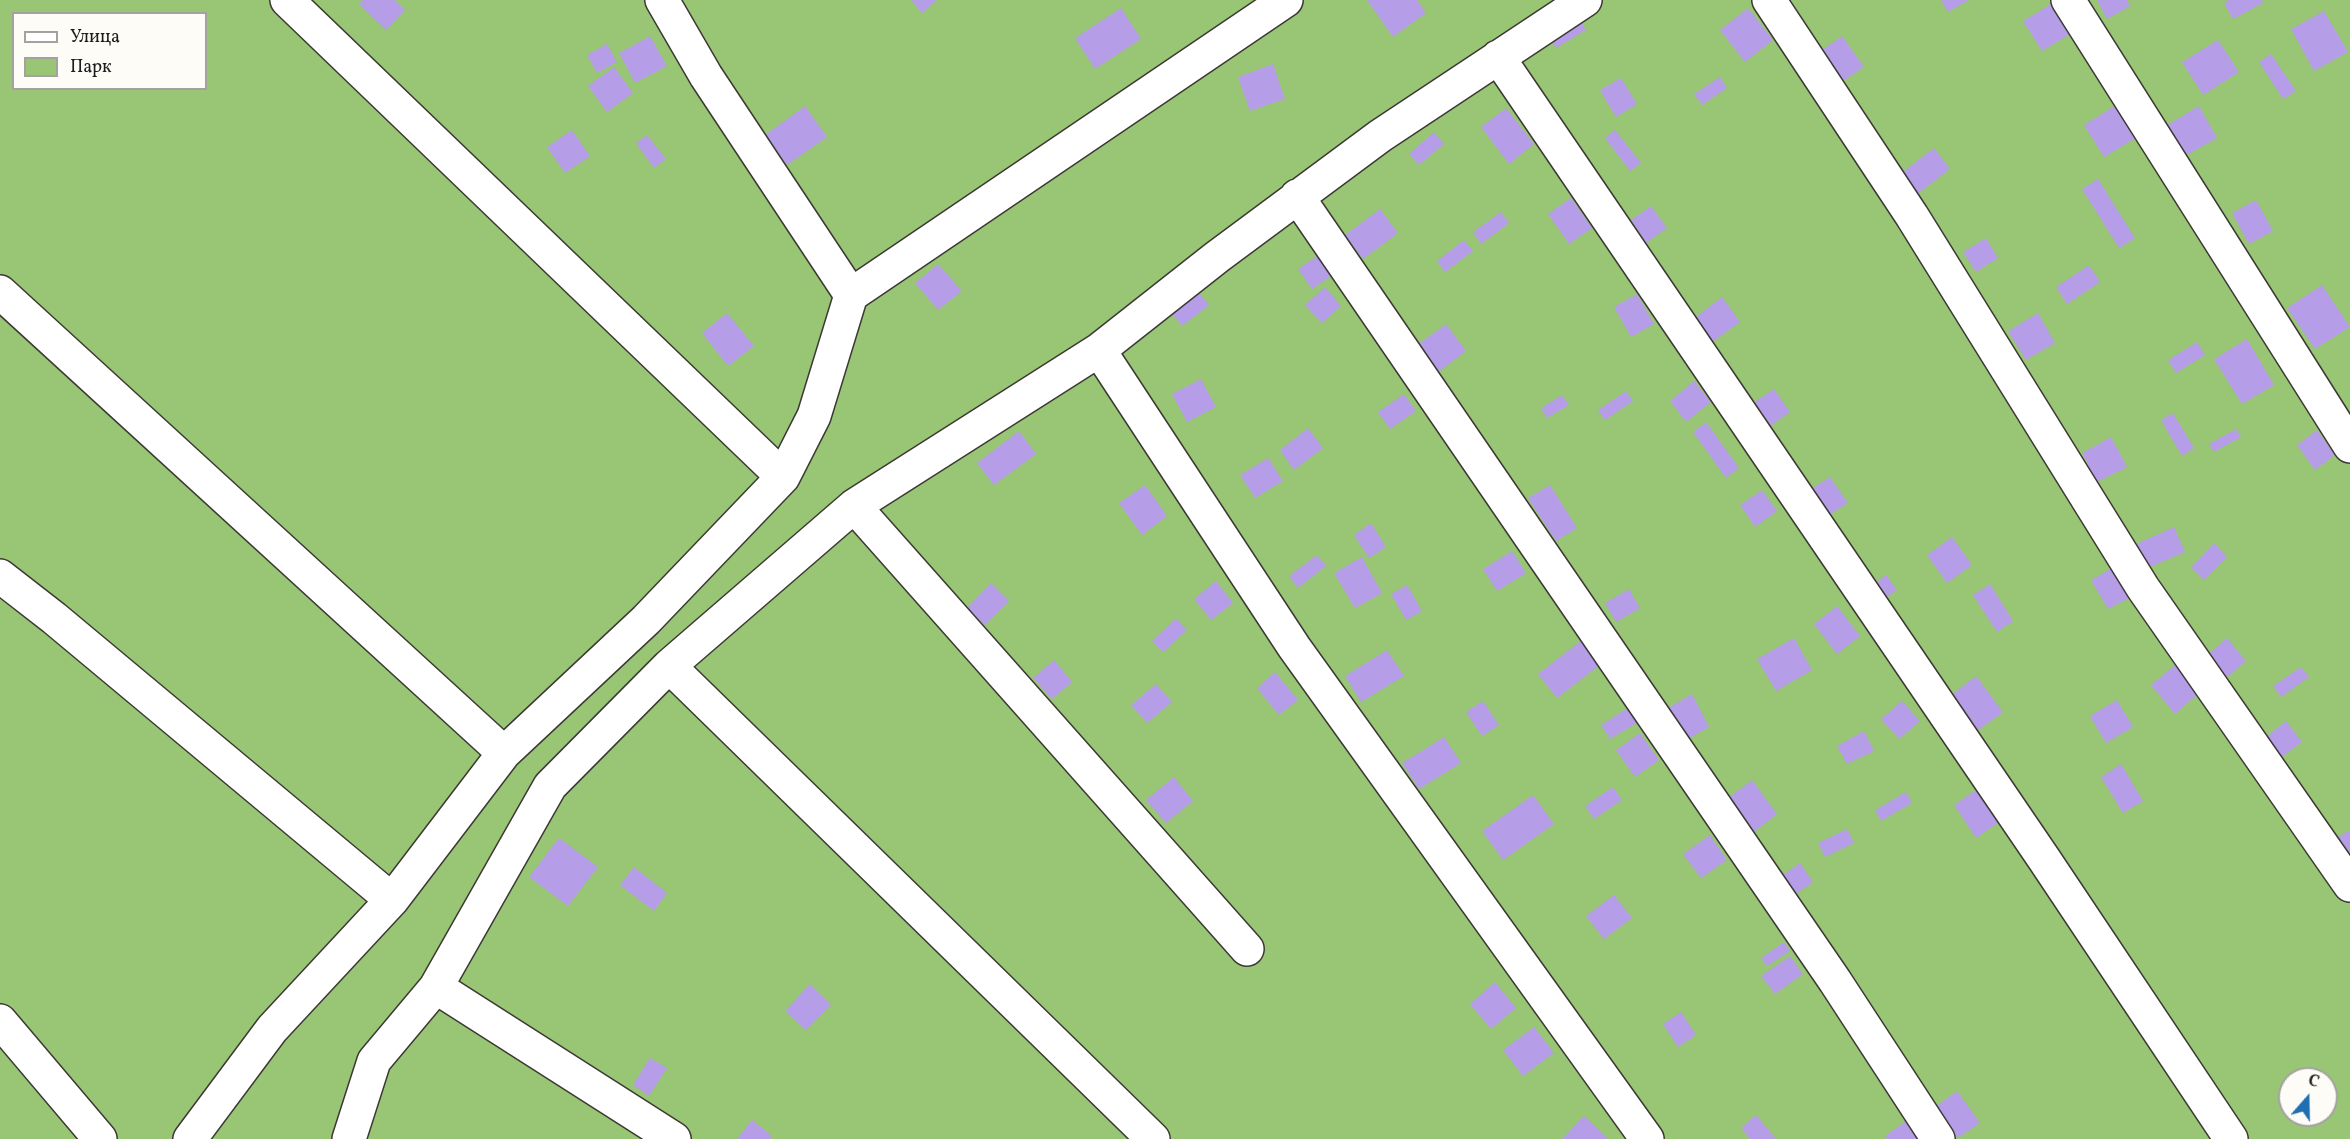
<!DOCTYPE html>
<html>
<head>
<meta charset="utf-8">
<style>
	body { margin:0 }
	#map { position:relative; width:2350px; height:1139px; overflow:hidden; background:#f0e0c0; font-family:Vollkorn,serif }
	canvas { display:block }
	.legend { position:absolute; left:12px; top:12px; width:195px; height:78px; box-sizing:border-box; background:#fdfcf7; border:2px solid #a3a29f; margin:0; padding:8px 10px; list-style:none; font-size:18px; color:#1c1c1c }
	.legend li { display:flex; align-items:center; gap:12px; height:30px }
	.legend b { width:30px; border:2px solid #a3a29f }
	.north { position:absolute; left:2278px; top:1067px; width:60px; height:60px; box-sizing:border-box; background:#fdfcf7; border:2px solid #a3a29f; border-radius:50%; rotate:20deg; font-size:16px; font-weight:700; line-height:24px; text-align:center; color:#1c1c1c }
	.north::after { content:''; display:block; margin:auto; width:21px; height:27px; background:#1f6fb2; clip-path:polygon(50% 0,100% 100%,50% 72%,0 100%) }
</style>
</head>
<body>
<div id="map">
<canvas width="2350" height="1139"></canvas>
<ul class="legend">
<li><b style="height:8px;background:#fff"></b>Улица</li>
<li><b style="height:16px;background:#99c674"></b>Парк</li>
</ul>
<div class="north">С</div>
</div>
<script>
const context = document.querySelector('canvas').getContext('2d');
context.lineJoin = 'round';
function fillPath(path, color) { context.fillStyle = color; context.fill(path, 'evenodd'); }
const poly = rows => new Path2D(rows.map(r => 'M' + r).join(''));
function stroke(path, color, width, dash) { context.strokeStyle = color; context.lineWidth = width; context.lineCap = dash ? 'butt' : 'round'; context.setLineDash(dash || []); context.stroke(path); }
const green = poly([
	[0,0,2350,0,2350,1139,0,1139],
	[14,14,206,14,206,88,14,88],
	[2290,1079,2326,1079,2326,1115,2290,1115]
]);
const building = poly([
	[363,0,395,0,405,10,386,30,359,4],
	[911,0,937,0,922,13],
	[1367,0,1417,0,1426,13,1393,37],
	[1941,0,1969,0,1948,12],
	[2097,0,2127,0,2130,6,2107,19],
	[2229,0,2262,0,2263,3,2233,19,2224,3],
	[2056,1,2075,31,2042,51,2023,21],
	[1121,8,1141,39,1095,69,1075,38],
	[1748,8,1773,40,1745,62,1720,30],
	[2324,11,2348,52,2314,71,2291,29],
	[1579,18,1586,30,1556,48,1549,37],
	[650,36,667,66,635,83,619,53],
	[1842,36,1864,67,1843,81,1822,50],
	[2218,40,2239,72,2203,95,2182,62],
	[607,44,617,62,597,73,587,55],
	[2271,54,2296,91,2283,99,2259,62],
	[1273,64,1285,99,1250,111,1238,77],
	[614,67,633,93,607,112,588,86],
	[1720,77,1727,88,1702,105,1694,94],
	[1621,78,1637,104,1616,117,1600,90],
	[2124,100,2144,133,2104,157,2084,125],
	[805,106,827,137,787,165,765,135],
	[2199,106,2217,138,2185,156,2167,125],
	[1506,108,1534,144,1509,164,1481,127],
	[572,130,590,156,565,173,547,147],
	[1615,130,1641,163,1630,171,1605,138],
	[1434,132,1444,144,1419,165,1409,154],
	[647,135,666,159,654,168,636,143],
	[1934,148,1950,169,1916,195,1900,174],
	[2098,179,2135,238,2119,248,2082,189],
	[1571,198,1592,228,1569,244,1548,214],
	[2256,200,2273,231,2249,244,2232,213],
	[1651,206,1667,228,1646,243,1631,220],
	[1380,209,1398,233,1363,259,1345,235],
	[1501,212,1509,223,1481,244,1473,232],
	[1986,238,1998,258,1976,272,1963,252],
	[1464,240,1473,251,1445,272,1437,261],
	[1317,256,1331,276,1312,289,1298,269],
	[938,264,962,291,938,310,915,283],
	[2089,265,2100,282,2067,304,2056,287],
	[2322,285,2350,327,2315,349,2287,308],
	[1325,287,1341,306,1322,323,1305,305],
	[1197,290,1209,305,1182,326,1170,311],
	[1637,294,1654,324,1631,337,1614,307],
	[1722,297,1740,322,1711,343,1693,319],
	[727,313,754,346,728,366,702,333],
	[2038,313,2055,343,2026,360,2008,331],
	[1446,324,1466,351,1437,373,1417,345],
	[2247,339,2274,385,2242,404,2214,359],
	[2197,342,2205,355,2176,373,2168,360],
	[1201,379,1216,407,1187,422,1172,394],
	[1694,381,1711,402,1686,422,1670,401],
	[1774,389,1790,412,1766,429,1750,405],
	[1626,391,1633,401,1605,420,1598,410],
	[1404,394,1416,411,1390,429,1378,412],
	[1562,395,1569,405,1547,418,1541,408],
	[2173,413,2194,448,2182,456,2161,420],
	[1706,422,1739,468,1726,478,1693,432],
	[1308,428,1323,448,1294,470,1280,450],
	[2236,429,2241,437,2214,452,2209,444],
	[2317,430,2335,455,2315,470,2297,445],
	[1019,431,1036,454,994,485,977,463],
	[2111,437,2127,467,2097,482,2082,453],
	[1268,458,1283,481,1255,498,1240,475],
	[1830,477,1848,503,1824,518,1806,492],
	[1145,485,1167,516,1142,535,1119,503],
	[1550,485,1577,528,1556,541,1528,498],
	[1762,490,1777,511,1755,527,1740,505],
	[1371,523,1386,547,1369,558,1354,535],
	[2174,527,2185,552,2145,569,2134,545],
	[1952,537,1972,565,1947,583,1927,555],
	[2214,543,2227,557,2204,580,2191,567],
	[1512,551,1526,573,1497,591,1483,569],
	[1317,555,1326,566,1298,588,1289,576],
	[1362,557,1382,593,1355,608,1334,573],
	[2112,568,2129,598,2108,609,2091,580],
	[1886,575,1897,590,1878,603,1868,588],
	[1216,581,1233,603,1211,620,1194,599],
	[991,583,1009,601,985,625,967,608],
	[1990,584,2013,621,1997,632,1973,595],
	[1407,585,1422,611,1406,620,1391,594],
	[1629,589,1640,608,1616,622,1605,603],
	[1837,606,1860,636,1837,654,1814,624],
	[1176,618,1187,630,1163,652,1152,641],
	[1794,638,1812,670,1776,691,1757,659],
	[2227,638,2246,661,2224,680,2205,657],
	[1582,640,1601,664,1557,698,1538,674],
	[1387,650,1404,676,1361,702,1345,676],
	[1054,660,1072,682,1052,699,1033,678],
	[2175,665,2199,693,2175,714,2151,685],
	[2301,667,2309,677,2281,697,2273,686],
	[1275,672,1298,700,1279,715,1257,688],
	[1976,676,2003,712,1973,734,1946,699],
	[1156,684,1172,702,1147,723,1131,705],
	[1692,694,1709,727,1681,743,1663,711],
	[2117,700,2133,727,2106,743,2090,716],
	[1483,701,1499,725,1482,736,1466,712],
	[1902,701,1920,721,1899,739,1881,719],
	[1631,706,1640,721,1610,739,1601,725],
	[2286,721,2302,742,2276,761,2261,741],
	[1864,731,1874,751,1847,764,1837,746],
	[1640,733,1659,760,1635,777,1616,750],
	[1444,737,1461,763,1419,789,1402,763],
	[2121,764,2143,801,2123,813,2101,777],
	[1174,777,1193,801,1166,823,1146,800],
	[1752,780,1777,814,1750,835,1724,801],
	[1613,787,1622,800,1594,819,1585,806],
	[1976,790,1999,822,1976,838,1954,805],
	[1906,792,1912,803,1881,821,1875,810],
	[1533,795,1554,824,1503,860,1482,831],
	[1847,829,1854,843,1825,857,1818,843],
	[2350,830,2350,857,2333,840],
	[1710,835,1727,860,1701,878,1683,854],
	[559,838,598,867,568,906,529,877],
	[1800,863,1813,882,1793,896,1780,877],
	[634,867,667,893,654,911,620,885],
	[1614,895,1632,918,1604,939,1586,916],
	[1784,942,1790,951,1767,966,1761,958],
	[1790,956,1803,974,1775,994,1761,976],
	[1495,982,1516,1008,1491,1029,1470,1004],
	[810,984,831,1005,806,1030,785,1011],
	[1681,1012,1696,1035,1678,1047,1663,1024],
	[1534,1027,1554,1053,1523,1076,1503,1050],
	[650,1058,667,1068,649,1096,633,1085],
	[1957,1091,1980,1123,1958,1138,1935,1107],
	[1756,1115,1776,1139,1750,1139,1741,1128],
	[1584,1116,1608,1139,1562,1139],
	[752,1120,772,1136,770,1139,737,1139],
	[1906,1121,1920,1139,1887,1139,1885,1136]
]);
const minor = poly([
	[287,0,783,477],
	[662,0,706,76,851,295],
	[1769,0,1912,216,2143,588,2350,885],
	[2068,0,2350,446],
	[1498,57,2044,859,2231,1139],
	[1297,196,1835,981,1938,1139],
	[0,292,504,753],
	[1099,350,1294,647,1647,1139],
	[854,506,1247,949],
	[0,576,54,618,392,900],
	[669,666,1153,1139],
	[436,987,674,1139],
	[0,1021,100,1139],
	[190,1139,272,1029,392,900,504,753,646,620,783,477,814,416,851,295,1286,0],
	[349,1139,374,1061,436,987,550,786,669,666,854,506,1099,350,1217,257,1380,136,1585,0]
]);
fillPath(green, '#99c674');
fillPath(building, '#b69de8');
stroke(minor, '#3c3935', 36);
stroke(minor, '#fff', 33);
</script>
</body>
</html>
